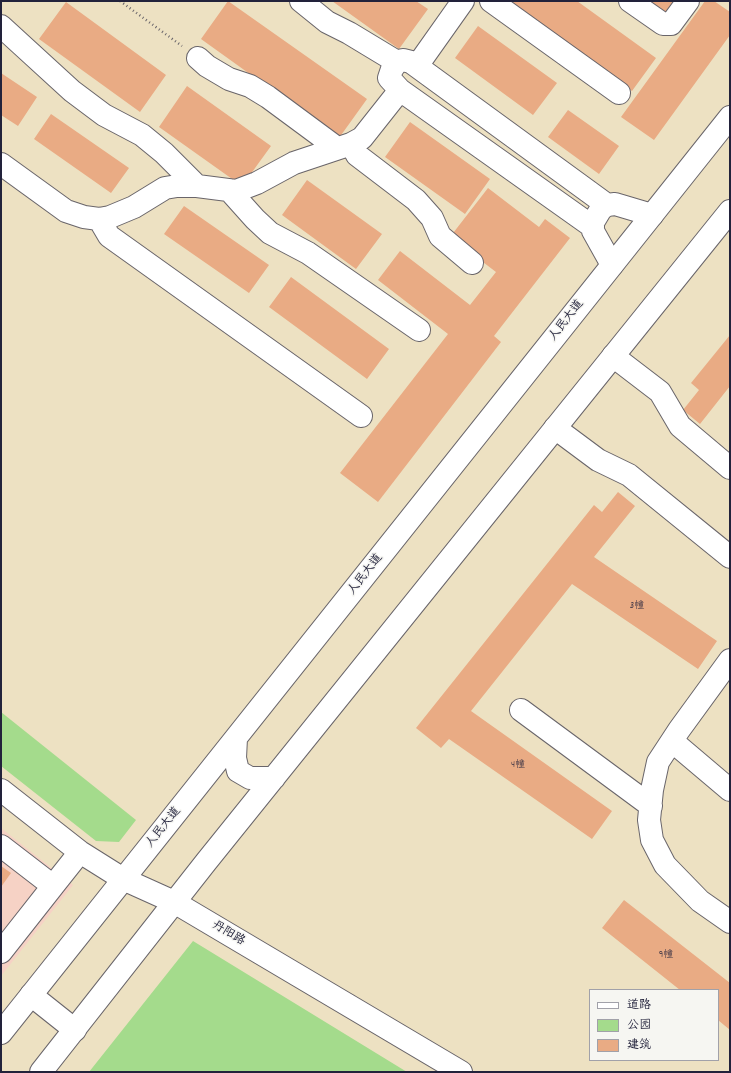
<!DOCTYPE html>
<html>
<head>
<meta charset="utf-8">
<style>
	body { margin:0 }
	#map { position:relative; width:731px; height:1073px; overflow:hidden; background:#ede1c2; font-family:Dekko,"LXGW WenKai TC",sans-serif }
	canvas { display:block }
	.frame { position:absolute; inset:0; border:2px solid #22223b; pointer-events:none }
	.legend { position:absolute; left:589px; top:989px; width:130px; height:72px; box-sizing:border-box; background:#f6f6f2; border:1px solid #a1a1a9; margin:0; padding:5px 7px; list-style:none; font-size:12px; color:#22223b }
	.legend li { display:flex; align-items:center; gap:8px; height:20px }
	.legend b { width:20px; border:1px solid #a1a1a9 }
</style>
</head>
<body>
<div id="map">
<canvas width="731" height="1073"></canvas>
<div class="frame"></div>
<ul class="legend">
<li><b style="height:5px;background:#fff"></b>道路</li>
<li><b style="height:11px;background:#a4db8c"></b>公园</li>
<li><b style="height:11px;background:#e9ab84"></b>建筑</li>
</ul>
</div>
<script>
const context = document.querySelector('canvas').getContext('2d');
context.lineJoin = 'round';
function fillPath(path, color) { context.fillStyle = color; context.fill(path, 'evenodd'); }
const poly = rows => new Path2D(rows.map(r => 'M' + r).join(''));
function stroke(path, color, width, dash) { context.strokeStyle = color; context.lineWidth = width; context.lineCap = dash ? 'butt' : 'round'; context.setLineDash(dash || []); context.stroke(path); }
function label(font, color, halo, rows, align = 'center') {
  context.font = font + ' Dekko,"LXGW WenKai TC",sans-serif'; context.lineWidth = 3; context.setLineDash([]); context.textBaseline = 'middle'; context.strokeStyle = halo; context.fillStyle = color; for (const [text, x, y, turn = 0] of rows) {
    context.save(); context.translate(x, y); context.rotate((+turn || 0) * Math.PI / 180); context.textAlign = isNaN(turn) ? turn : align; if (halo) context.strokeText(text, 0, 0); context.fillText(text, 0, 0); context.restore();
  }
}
const built = poly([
	[1,828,73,885,1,976]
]);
const green = poly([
	[1,712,136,820,119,842,96,841,1,766],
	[193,941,407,1072,89,1072]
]);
const building = poly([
	[228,1,367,99,339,138,201,39],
	[332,1,416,1,428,9,399,49],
	[506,1,577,1,656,58,632,91],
	[639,1,676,1,663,19],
	[705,1,714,1,730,12,730,35,654,140,621,117],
	[66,2,166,75,140,112,39,39],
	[478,26,557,83,533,115,455,58],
	[1,73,37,97,18,126,1,115],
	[187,86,271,146,242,186,159,127],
	[568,110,619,146,599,174,548,137],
	[51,114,129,168,111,193,34,139],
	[410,122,490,179,465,214,385,157],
	[307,180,382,234,356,269,282,215],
	[488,188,539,227,545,219,570,238,494,336,501,342,378,502,340,473,448,334,378,280,400,251,470,305,496,272,450,237],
	[184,206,269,265,249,293,164,234],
	[291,277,389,349,367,379,269,307],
	[730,335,730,386,700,424,683,410,699,390,691,383],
	[618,492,635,506,594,557,717,641,698,669,572,584,471,711,612,811,592,839,449,739,441,748,416,728,594,505,602,512],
	[1,866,11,873,1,887],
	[624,900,730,983,730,1030,718,1020,718,990,680,990,602,928]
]);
const path = poly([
	[120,1,182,46]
]);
const minor = poly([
	[301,1,327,22,349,33,397,62],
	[491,1,619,93],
	[630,1,663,24,671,24,688,1],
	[1,26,72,91,104,115,142,135,164,153,197,186],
	[198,58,207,66,229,79,250,86,268,97,337,148],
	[417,66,463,1],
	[351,144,357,155,416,200,432,218,440,236,472,263],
	[1,164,66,211,84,217,99,219,110,217,134,207,165,188,177,186,197,186,236,191,257,183,294,163,351,144,362,138,400,90],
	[229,190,255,219,270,233,308,253,419,330],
	[99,219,109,236,361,416],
	[593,227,400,90,389,78,392,69,397,62,403,60,411,62,607,205],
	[612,265,593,231,592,224,601,209,607,205,615,204,652,215],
	[613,356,660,392,680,426,730,468],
	[555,428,598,460,629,475,730,557],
	[730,660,679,730,658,762,652,790,649,820,652,840,665,865,700,901,730,922],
	[521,710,651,806],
	[672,741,730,790],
	[1,790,80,852,123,879,174,902,461,1072],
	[1,846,53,886,1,952],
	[53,886,80,852],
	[31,995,75,1030]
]);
const major = poly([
	[236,738,235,758,238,771,250,778,274,778],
	[1,1033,730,117],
	[41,1072,206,862,730,211]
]);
const numberNames = [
	["3幢",637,607],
	["4幢",518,766],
	["9幢",666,956]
];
const streetNames = [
	["人民大道",567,321,-52],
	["人民大道",366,575,-52],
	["人民大道",164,828,-51],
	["丹阳路",228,934,31]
];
fillPath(built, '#f6d2c5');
fillPath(green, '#a4db8c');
fillPath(building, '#e9ab84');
stroke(minor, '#69656a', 24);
stroke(major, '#69656a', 24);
stroke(path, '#69656a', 2.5, [1, 3]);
stroke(minor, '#fff', 22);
stroke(major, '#fff', 22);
label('10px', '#54444d', null, numberNames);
label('12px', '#22223b', '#f6f6f2', streetNames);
</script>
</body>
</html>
